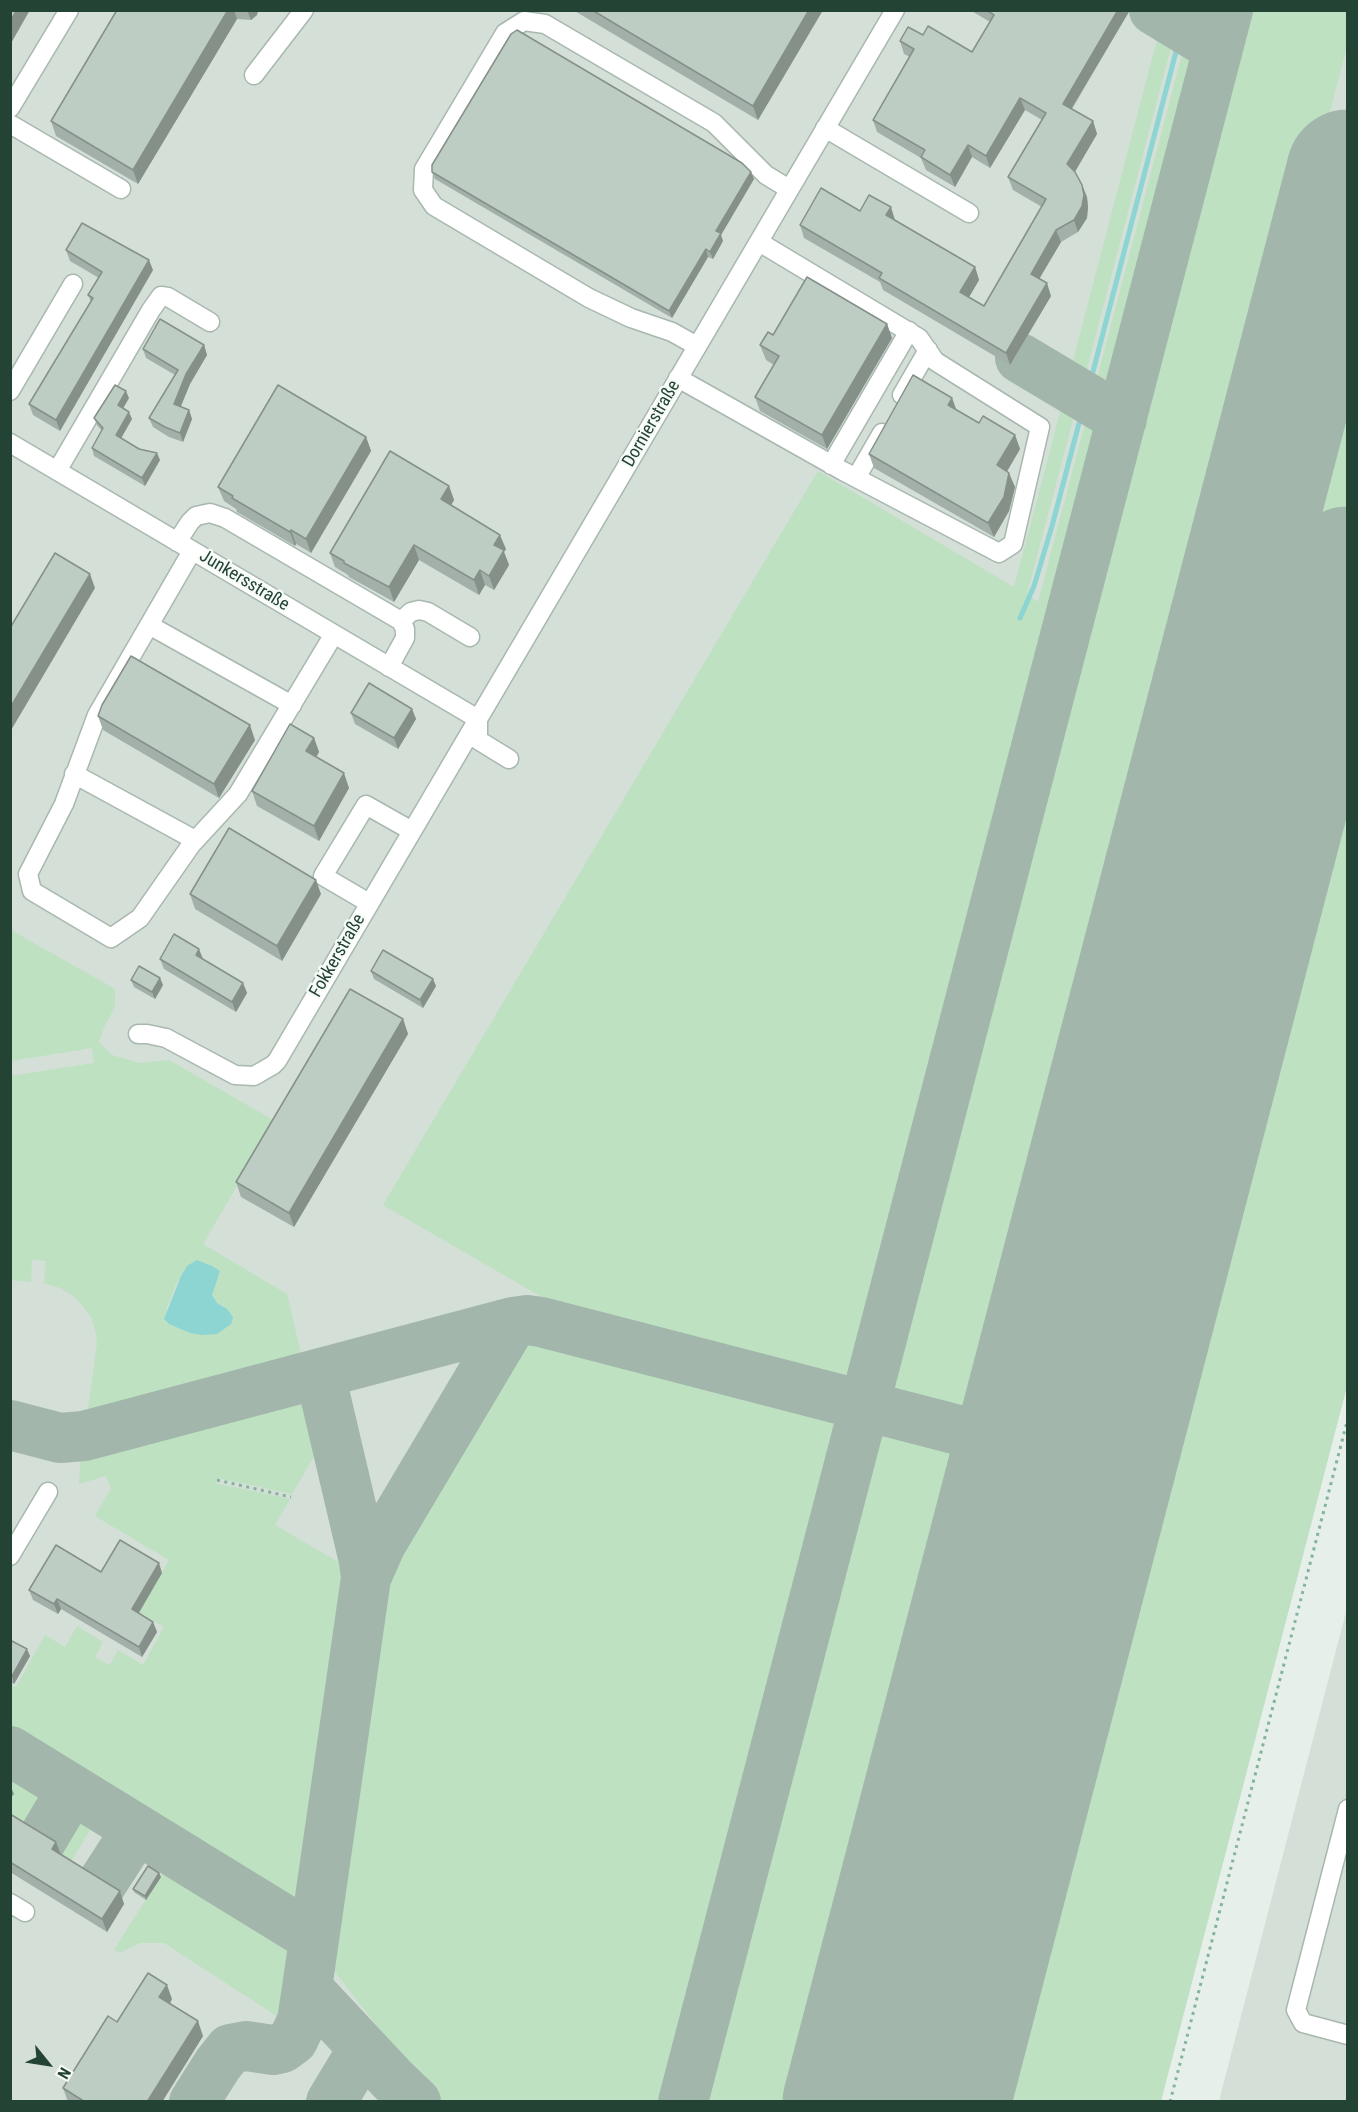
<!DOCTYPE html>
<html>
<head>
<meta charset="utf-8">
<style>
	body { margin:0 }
	#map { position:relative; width:1358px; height:2112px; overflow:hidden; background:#e6efe9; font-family:"Roboto Condensed",sans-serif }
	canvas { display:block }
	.frame { position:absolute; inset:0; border:12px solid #234334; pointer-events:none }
	.north { position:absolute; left:18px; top:2034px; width:60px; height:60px; -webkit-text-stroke:4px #f7fbf8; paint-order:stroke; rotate:120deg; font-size:16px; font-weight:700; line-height:24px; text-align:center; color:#234334 }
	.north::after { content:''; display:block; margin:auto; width:21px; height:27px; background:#234334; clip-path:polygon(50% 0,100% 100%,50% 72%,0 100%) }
</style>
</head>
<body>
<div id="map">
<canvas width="1358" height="2112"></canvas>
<div class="frame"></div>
<div class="north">N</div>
</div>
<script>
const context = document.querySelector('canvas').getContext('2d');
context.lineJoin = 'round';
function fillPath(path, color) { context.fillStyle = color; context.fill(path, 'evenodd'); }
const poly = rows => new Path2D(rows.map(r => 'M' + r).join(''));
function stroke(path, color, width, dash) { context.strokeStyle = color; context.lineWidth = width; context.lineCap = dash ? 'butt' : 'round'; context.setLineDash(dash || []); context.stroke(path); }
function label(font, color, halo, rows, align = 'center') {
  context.font = font + ' "Roboto Condensed",sans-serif'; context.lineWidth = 4.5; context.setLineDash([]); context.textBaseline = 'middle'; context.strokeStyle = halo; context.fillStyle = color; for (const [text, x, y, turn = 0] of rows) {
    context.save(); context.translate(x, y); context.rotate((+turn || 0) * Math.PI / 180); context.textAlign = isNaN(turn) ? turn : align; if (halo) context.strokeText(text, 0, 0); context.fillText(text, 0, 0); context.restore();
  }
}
const built = poly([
	[10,11,1347,11,1347,1386,1161,2101,11,2101],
	[1347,1608,1347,2101,1219,2101]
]);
const green = poly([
	[1193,11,1213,11,1208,31,1190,20],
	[1243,11,1347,11,1347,46,990,1417,883,1389],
	[1160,28,1174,36,1083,384,1069,376],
	[1185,43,1203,53,1112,401,1094,390],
	[1347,301,1347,1386,1161,2101,878,2101],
	[1064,397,1077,405,1027,594,1038,602,1088,412,1106,422,859,1371,846,1379,552,1303,383,1205,818,471,1014,587],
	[11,930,115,989,115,1007,104,1027,99,1042,112,1055,140,1063,169,1060,275,1121,203,1244,287,1294,304,1366,86,1424,97,1343,96,1334,91,1317,78,1300,72,1295,60,1288,44,1283,46,1261,32,1260,31,1282,11,1280,10,1076,94,1063,92,1048,11,1061],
	[187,1266,220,1274,215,1282,212,1295,217,1303,225,1307,166,1310,176,1284],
	[529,1341,836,1420,842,1432,670,2101,436,2101,324,1958,379,1586,383,1588],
	[302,1391,311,1396,322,1443,292,1494,218,1478,215,1483,290,1499,275,1525,352,1570,302,1918,297,1920,11,1743,10,1685,16,1687,45,1635,65,1647,77,1626,103,1642,95,1657,110,1665,118,1650,143,1665,164,1627,139,1612,169,1560,95,1516,111,1488,106,1476,79,1484,81,1453,84,1449],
	[873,1430,979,1457,811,2101,698,2101],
	[11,1760,52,1785,27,1824,11,1815,10,1799,13,1794,11,1792],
	[88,1806,114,1822,106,1835,92,1827,71,1861,59,1854],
	[148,1843,298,1936,286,2022,164,1943,140,1943,119,1953,114,1950,164,1871,139,1856]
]);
const water = poly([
	[197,1260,212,1266,220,1271,212,1295,217,1303,227,1309,233,1317,231,1324,217,1334,201,1335,190,1333,169,1324,164,1319,181,1276,187,1266]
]);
const stream = poly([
	[1185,17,1186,10],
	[1089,387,1179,40],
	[1020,618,1034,586,1052,526,1083,408]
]);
const taxiway = poly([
	[1154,10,1218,49],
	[1020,358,1122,419],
	[320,1374,364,1561,366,1578],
	[10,1425,60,1438,84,1436,513,1322,527,1320,541,1322,1113,1470],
	[10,1751,314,1938],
	[40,1843,72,1789],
	[99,1888,137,1829],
	[194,2102,218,2064,230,2049,246,2046,273,2050,282,2048,293,2040,302,2021,307,1988],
	[331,2102,363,2049],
	[416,2102,393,2080,307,1988,366,1578,381,1544,513,1322],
	[683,2102,1228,10]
]);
const runway = poly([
	[844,2102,1348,171],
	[949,2102,1348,568]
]);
const path = poly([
	[217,1480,291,1497],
	[1170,2102,1348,1418]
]);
const minor = poly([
	[254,75,304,10],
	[10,108,69,10],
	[10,124,121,189],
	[825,128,969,213],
	[697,346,672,332,631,318,589,298,434,206,423,190,424,169,505,33,524,21,545,24,714,123,766,175,789,189],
	[678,378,843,471,999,553,1013,544,1040,427,935,361,919,338,759,242],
	[10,391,73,284],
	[902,395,928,350],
	[10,443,478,719],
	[831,465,909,331],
	[57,471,151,310,161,296,168,297,210,322],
	[856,478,882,433],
	[177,542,190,522,196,516,210,513,225,518,401,621,405,629,405,638,389,667],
	[192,551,97,715,64,804,28,874,32,891,111,938,140,918,191,845,238,794,334,634],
	[401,621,411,612,419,610,428,612,470,637],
	[149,625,292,705],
	[478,719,478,740,509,759],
	[74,774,195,840],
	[369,903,323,876,366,805,412,831],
	[138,1034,147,1034,166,1038,235,1075,254,1076,273,1065,277,1061,895,10],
	[10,1556,48,1492],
	[1348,1809,1296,2010,1303,2023,1348,2035],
	[10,1903,25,1912]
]);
const wall = poly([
	[117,10,258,10,257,15,251,20,237,19,138,184,56,136,51,121],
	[573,10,823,10,758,120],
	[970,10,1130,10,1072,109,1093,121,1097,134,1075,171,1082,185,1087,197,1088,207,1087,218,1078,232,1061,242,1039,279,1051,296,1010,365,883,290,880,282,804,238,800,225,860,211,895,220,975,267,979,280,969,297,984,306,1042,207,1013,190,1008,177,1042,120,1025,110,990,168,972,157,955,187,926,170,921,158,877,132,873,120,910,57,904,54,900,41,923,35,972,52,990,22],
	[432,172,754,179,721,235,723,241,713,259,708,257,672,318,435,179],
	[66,250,153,270,60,431,33,415,29,404,91,302,88,295,99,278,70,261],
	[887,324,892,338,827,449,760,411,755,397,774,365,766,360,760,345,773,335],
	[204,345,207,355,190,384,181,406,189,410,192,419,183,442,169,437,153,427,149,418,175,375,146,358,143,349],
	[129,398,123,408,132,419,121,438,160,460,145,486,94,456,92,448,102,431,97,425,94,418],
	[952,398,956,409,979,423,1015,435,1020,449,1007,471,1015,487,1009,511,994,537,874,468,869,454],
	[366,437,371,451,311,553,296,544,295,546,237,512,236,509,224,501,218,487],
	[449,486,454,500,451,505,506,549,504,552,509,565,494,590,485,585,479,595,419,560,394,602,349,577,348,575,335,567,330,553],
	[412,709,416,719,398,749,355,724,351,713],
	[98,716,255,740,219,798,103,730],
	[314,738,319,752,316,757,349,788,319,841,257,806,252,791],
	[190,894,321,894,282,961,195,909],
	[160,959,203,959,243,983,247,993,236,1012,164,969],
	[371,971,436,986,423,1008,374,979],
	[131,980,163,985,155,999,134,987],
	[403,1019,408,1034,294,1227,241,1197,236,1182],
	[101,1572,162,1573,139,1613,153,1622,157,1632,142,1657,61,1609,58,1614,33,1600,29,1590],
	[10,1640,30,1656,14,1684,10,1682],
	[10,1814,124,1904,107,1932,10,1872],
	[159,1873,161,1877,146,1900,134,1892,133,1889],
	[172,1999,170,2004,203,2036,162,2102,68,2102,63,2088,117,2022]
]);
const shadedWall = poly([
	[17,10,30,10,10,45,10,21],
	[228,10,234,10,237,19,138,184,133,170],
	[247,10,258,10,257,15,251,20],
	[809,10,823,10,758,120,753,106],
	[1118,10,1130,10,1067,116,1063,104],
	[1020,98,1025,110,990,168,986,156],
	[1093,121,1097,134,1072,177,1067,164],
	[968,145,972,157,955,187,950,175],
	[751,172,754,179,721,235,723,241,713,259,710,252,716,231],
	[1082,185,1087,197,1088,207,1087,218,1078,232,1074,220],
	[891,207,895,220,891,227,886,215],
	[1056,230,1061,242,1035,286,1031,274],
	[706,249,708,257,672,318,669,311],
	[149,260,153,270,60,431,56,420],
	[975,267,979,280,965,304,960,292],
	[1047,283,1051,296,1010,365,1006,353],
	[887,324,892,338,827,449,822,435],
	[204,345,207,355,190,384,178,413,174,404,186,374],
	[126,391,129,398,121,412,118,405],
	[952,398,957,412,948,405],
	[189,410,192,419,183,442,180,433],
	[129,412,132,419,119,442,116,435],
	[1015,435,1020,449,1002,480,997,465],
	[366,437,371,451,311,553,306,539],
	[157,453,160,460,145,486,142,478],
	[1009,473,1015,487,1009,511,994,537,988,523],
	[449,486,454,500,446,514,441,499],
	[291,530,296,544,295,546,290,532],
	[500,535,506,549,504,552,509,565,494,590,489,576,494,545],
	[414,545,419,560,394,602,389,587],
	[480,570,485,585,479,595,474,580],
	[90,574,95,588,10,732,10,708],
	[412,709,416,719,398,749,394,738],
	[250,725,255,740,219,798,214,784],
	[314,738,319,752,311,766,306,751],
	[344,773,349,788,319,841,314,826],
	[316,880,321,894,282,961,277,946],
	[199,949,203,959,199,965,196,955],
	[160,978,163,985,155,999,152,992],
	[433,979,436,986,423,1008,420,1000],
	[243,983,247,993,236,1012,232,1002],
	[403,1019,408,1034,294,1227,289,1213],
	[159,1563,162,1573,135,1619,132,1609],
	[57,1599,61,1609,58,1614,54,1604],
	[153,1622,157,1632,142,1657,139,1647],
	[27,1649,30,1656,14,1684,12,1676],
	[10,1785,14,1794,10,1799],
	[56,1842,61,1855,52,1849],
	[159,1873,161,1877,146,1900,145,1896],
	[120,1891,124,1904,107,1932,102,1919],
	[167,1985,172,1999,164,2012,159,1997],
	[198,2021,203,2036,162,2102,147,2102]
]);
const building = poly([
	[10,10,17,10,10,21,10,10],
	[117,10,228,10,133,170,51,121,117,10],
	[592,10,809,10,753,106,592,10],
	[986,10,1118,10,1063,104,1093,121,1067,164,1075,172,1082,185,1084,195,1082,206,1074,220,1056,230,1031,274,1047,283,1006,353,879,278,882,273,800,225,821,188,860,211,869,195,891,207,886,215,975,267,960,292,984,306,1046,199,1008,177,1046,113,1020,98,986,156,968,145,950,175,921,157,925,150,873,120,914,49,900,41,908,27,923,35,928,26,972,52,994,15,986,10],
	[517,30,742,163,751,172,716,231,721,233,710,252,706,249,669,311,432,172,432,165,511,34,517,30],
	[82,223,149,260,56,420,29,404,93,298,88,295,102,272,66,250,82,223],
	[807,277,887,324,822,435,755,397,779,356,760,345,768,332,773,335,807,277],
	[160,319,204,345,186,374,174,404,189,410,180,433,165,427,149,418,178,370,143,349,160,319],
	[913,375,952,398,948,405,979,423,983,416,1015,435,997,465,1009,473,1004,497,988,523,869,454,913,375],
	[115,385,126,391,118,405,129,412,116,435,139,449,157,453,142,478,92,448,103,428,94,418,115,385],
	[278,385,366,437,306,539,291,530,290,532,232,498,233,496,218,487,278,385],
	[390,451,449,486,441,499,500,535,494,545,504,550,489,576,480,570,474,580,414,545,389,587,344,563,344,561,330,553,390,451],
	[55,553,90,574,10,708,10,628,55,553],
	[131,656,250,725,214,784,98,716,102,705,131,656],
	[369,683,412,709,394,738,351,713,369,683],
	[290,724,314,738,306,751,344,773,314,826,252,791,290,724],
	[229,828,316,880,277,946,190,894,229,828],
	[174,934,199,949,196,955,243,983,232,1002,160,959,174,934],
	[383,950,433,979,420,1000,371,971,383,950],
	[139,966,160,978,152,992,131,980,139,966],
	[350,989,403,1019,289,1213,236,1182,350,989],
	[120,1540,159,1563,132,1609,153,1622,139,1647,57,1599,54,1604,29,1590,56,1545,101,1572,120,1540],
	[10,1640,27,1649,12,1676,10,1676,10,1640],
	[10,1814,56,1842,52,1849,120,1891,102,1919,10,1862,10,1814],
	[148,1866,159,1873,145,1896,133,1889,148,1866],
	[148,1973,167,1985,159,1997,198,2021,147,2102,85,2102,63,2088,108,2016,117,2022,148,1973]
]);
const streetNames = [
	["Dornierstraße",652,424,-60],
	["Junkersstraße",244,581,31],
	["Fokkerstraße",338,956,-60]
];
fillPath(built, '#d4dfd8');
fillPath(green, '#bee1c1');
fillPath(water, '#8dd5d3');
stroke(stream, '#8dd5d3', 5);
stroke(taxiway, '#a2b6ac', 50);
stroke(runway, '#a2b6ac', 123);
stroke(minor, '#a8b8af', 21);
stroke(path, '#85b49c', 3, [3, 4.5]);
stroke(minor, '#fff', 18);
fillPath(wall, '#a3b0a9');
fillPath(shadedWall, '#859089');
fillPath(building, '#becdc4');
stroke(building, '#859089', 1.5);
label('18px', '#234334', '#f7fbf8', streetNames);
</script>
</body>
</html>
